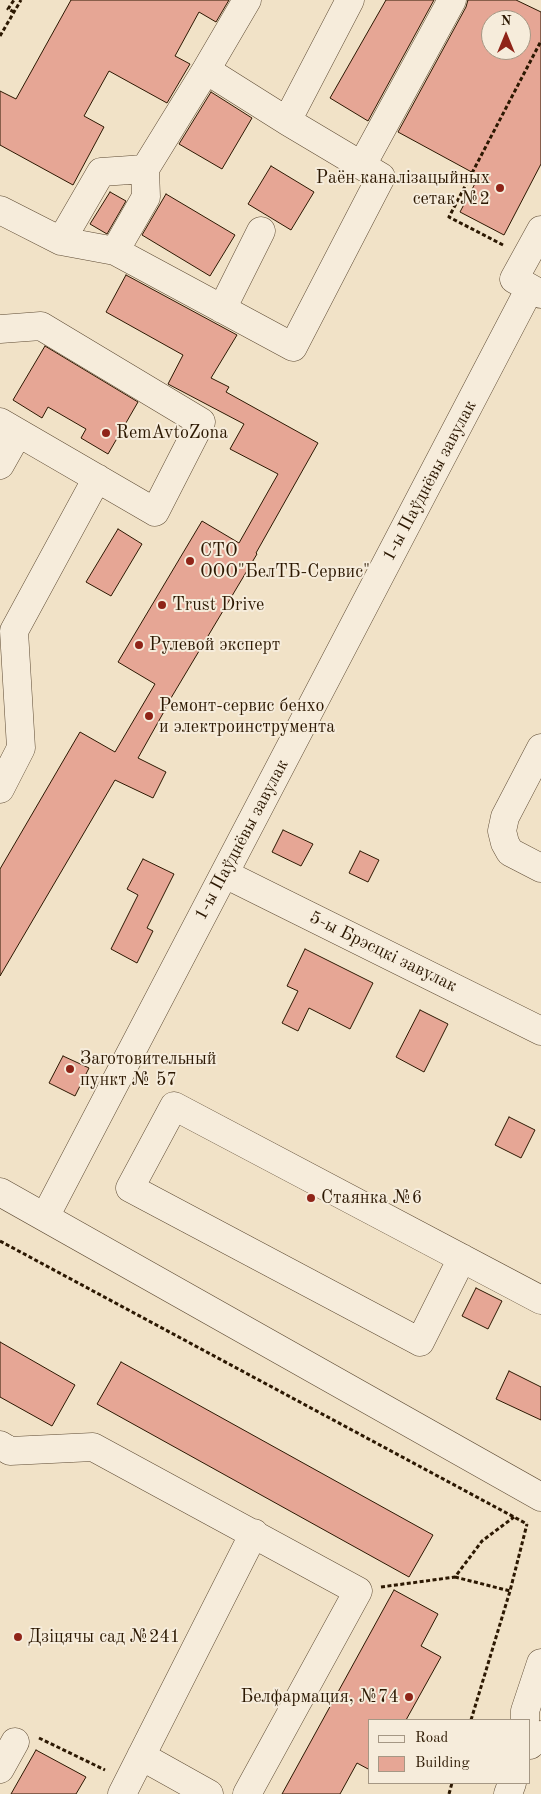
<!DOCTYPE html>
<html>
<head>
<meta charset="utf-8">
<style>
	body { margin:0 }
	#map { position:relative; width:541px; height:1794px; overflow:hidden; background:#f1e2c7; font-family:"Old Standard TT",serif }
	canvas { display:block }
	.legend { position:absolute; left:368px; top:1719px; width:162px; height:65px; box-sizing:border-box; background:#f6ecdb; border:1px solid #a59784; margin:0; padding:6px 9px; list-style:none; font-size:15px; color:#2c1802 }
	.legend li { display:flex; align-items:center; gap:10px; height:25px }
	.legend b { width:25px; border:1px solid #a59784 }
	.north { position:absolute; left:481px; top:10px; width:50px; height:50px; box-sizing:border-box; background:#f6ecdb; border:1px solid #a59784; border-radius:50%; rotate:0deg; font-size:14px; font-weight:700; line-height:20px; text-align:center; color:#2c1802 }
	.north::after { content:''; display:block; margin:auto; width:18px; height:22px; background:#8f2418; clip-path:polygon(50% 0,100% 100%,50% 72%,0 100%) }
</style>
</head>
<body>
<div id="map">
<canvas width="541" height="1794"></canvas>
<ul class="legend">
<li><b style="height:6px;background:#f6ecdb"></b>Road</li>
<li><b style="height:14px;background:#e6a695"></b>Building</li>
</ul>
<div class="north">N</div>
</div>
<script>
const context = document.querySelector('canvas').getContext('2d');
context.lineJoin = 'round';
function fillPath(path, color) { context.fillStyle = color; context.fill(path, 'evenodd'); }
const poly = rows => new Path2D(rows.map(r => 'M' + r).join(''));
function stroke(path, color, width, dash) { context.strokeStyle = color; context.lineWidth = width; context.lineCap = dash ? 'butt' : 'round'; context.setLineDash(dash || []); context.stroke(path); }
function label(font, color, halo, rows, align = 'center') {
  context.font = font + ' "Old Standard TT",serif'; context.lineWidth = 4; context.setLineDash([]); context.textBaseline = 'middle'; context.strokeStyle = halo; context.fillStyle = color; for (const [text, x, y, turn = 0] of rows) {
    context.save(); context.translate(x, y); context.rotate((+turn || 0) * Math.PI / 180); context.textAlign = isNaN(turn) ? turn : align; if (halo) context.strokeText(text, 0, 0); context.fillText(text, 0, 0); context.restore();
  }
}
const building = poly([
	[71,0,229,0,216,22,199,12,175,56,190,64,167,103,109,71,84,116,104,127,73,185,0,145,0,91,16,99,71,0],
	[386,0,434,0,368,121,330,98,386,0],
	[468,0,516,0,541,12,541,164,504,235,460,212,479,176,398,132,466,7,468,0],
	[491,20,521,20,521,50,491,50,491,20],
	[211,92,252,118,222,169,179,144,211,92],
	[271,166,314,192,291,230,248,204,271,166],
	[110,192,126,201,107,234,90,224,110,192],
	[166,194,235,235,210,276,142,235,166,194],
	[126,275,237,335,211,378,229,387,226,392,318,443,256,553,257,554,165,708,166,708,138,758,166,772,153,798,115,780,0,976,0,869,80,732,115,752,155,684,118,662,202,521,239,543,278,474,230,449,244,424,168,384,183,355,106,312,126,275],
	[45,346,138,402,108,454,81,438,86,429,48,407,42,418,13,400,45,346],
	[118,529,142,544,111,596,86,582,118,529],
	[283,830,313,844,301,866,272,852,283,830],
	[360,851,379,860,368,882,349,873,360,851],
	[143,859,174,874,147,928,153,931,137,963,111,949,138,895,127,889,143,859],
	[305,949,373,983,350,1029,309,1008,298,1031,282,1023,298,991,287,986,305,949],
	[420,1010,448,1024,424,1072,396,1057,420,1010],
	[63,1056,89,1068,75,1096,49,1083,63,1056],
	[509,1117,535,1130,521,1158,495,1145,509,1117],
	[476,1288,502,1301,488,1329,462,1316,476,1288],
	[0,1342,75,1385,52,1426,0,1397,0,1342],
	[121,1362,433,1535,409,1577,97,1404,121,1362],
	[509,1371,541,1387,541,1420,496,1399,509,1371],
	[394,1590,438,1614,421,1646,441,1657,406,1720,370,1720,370,1770,357,1763,340,1794,282,1794,394,1590],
	[36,1750,86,1777,76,1794,11,1794,36,1750]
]);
const path = poly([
	[14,12,8,9,14,0],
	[0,36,21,0],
	[503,245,449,217,541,41],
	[0,1241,527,1524],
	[455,1577,510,1591],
	[381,1587,455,1577,482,1541,514,1517],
	[471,1720,510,1591,527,1524],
	[39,1738,105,1770],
	[449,1794,452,1783]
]);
const minor = poly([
	[206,70,287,121],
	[362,165,452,0],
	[0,210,61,241,101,172,145,169,206,70,247,0],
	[541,230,514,279,541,294],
	[61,241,115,251,293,347,381,177,287,121,350,0],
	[115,251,146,197,145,169],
	[222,309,261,231],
	[0,329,41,326,201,422,155,512,0,422],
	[0,465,18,433],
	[541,748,505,817,502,831,505,843,510,852,541,868],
	[0,789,21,748,14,631,97,478],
	[225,874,541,1031],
	[0,1192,541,1497],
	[45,1217,530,288],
	[462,1258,420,1342,130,1188,174,1106,541,1300],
	[0,1445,10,1451,93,1447,358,1591,247,1794],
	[525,1720,525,1711,541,1663],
	[530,1745,541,1735],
	[141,1756,209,1794],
	[0,1769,15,1742],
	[122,1794,254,1533],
	[508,1794,512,1783]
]);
const markers = [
	[500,188,5,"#8f2418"],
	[106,433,5,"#8f2418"],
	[190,561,5,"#8f2418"],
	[162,605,5,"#8f2418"],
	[139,645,5,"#8f2418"],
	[149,716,5,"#8f2418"],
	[70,1069,5,"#8f2418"],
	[311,1198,5,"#8f2418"],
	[18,1637,5,"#8f2418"],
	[409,1697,5,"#8f2418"]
];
const poiNames = [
	["Раён каналізацыйных",490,178,"right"],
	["сетак №2",490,199,"right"],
	["RemAvtoZona",116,433],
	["СТО",200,551],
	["ООО\"БелТБ-Сервис\"",200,572],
	["Trust Drive",172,605],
	["Рулевой эксперт",149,645],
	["Ремонт-сервис бенхо",159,706],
	["и электроинструмента",159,727],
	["Заготовительный",80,1059],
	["пункт № 57",80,1080],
	["Стаянка №6",321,1198],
	["Дзіцячы сад №241",28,1637],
	["Белфармация, №74",399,1697,"right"]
];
const streetNames = [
	["1-ы Паўднёвы завулак",430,481,-62],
	["1-ы Паўднёвы завулак",242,840,-62],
	["5-ы Брэсцкі завулак",383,952,26]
];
fillPath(building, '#e6a695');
stroke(building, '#2c1802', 1);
stroke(minor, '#5d4a33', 29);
stroke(path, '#2c1802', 3, [4, 2.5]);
stroke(minor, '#f6ecdb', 28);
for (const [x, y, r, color] of markers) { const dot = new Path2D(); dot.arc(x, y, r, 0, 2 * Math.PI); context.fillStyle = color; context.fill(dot); stroke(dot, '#f6ecdb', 2); }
label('18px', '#2c1802', '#f6ecdb', poiNames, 'left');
label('18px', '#2c1802', '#f6ecdb', streetNames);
</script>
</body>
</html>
